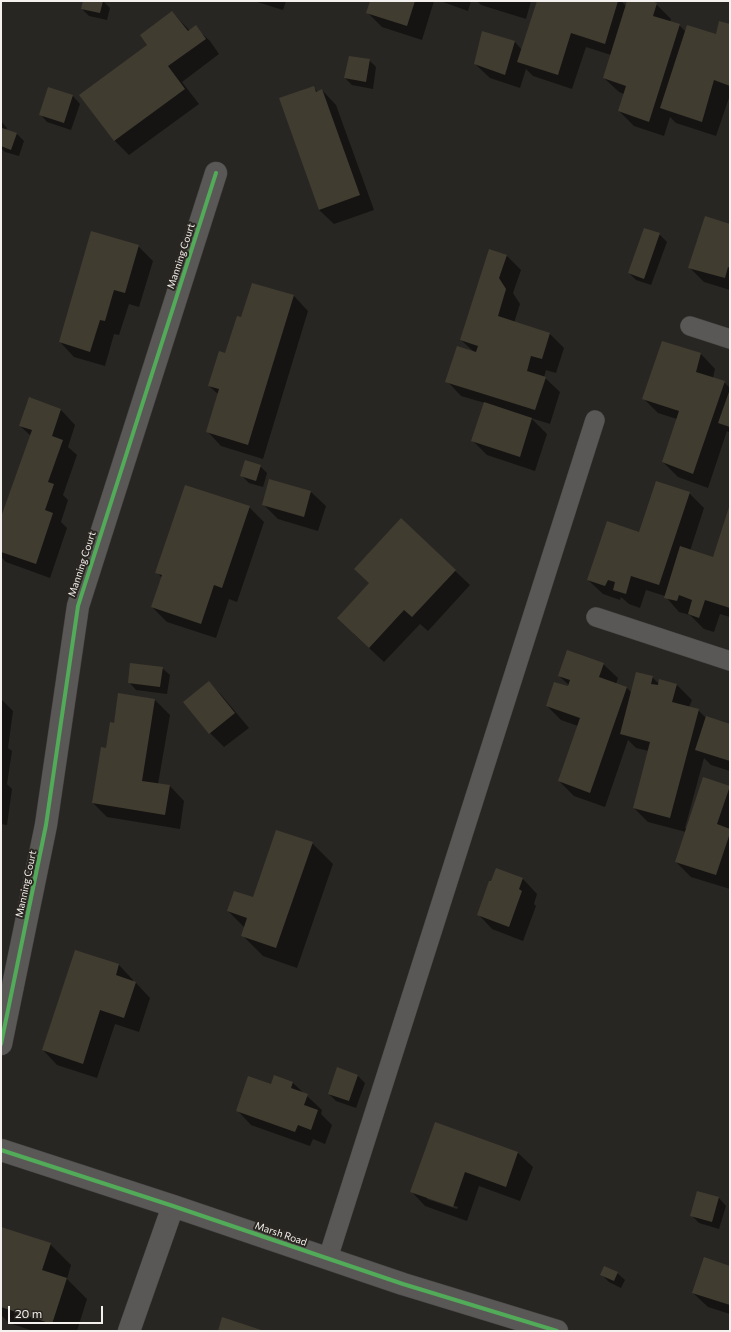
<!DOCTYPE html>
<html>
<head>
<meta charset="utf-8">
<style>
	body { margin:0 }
	#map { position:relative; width:731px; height:1332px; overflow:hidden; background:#282623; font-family:Commissioner,sans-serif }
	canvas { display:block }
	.frame { position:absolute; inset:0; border:2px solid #f3f0ed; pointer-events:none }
	.scale { position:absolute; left:8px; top:1306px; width:95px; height:18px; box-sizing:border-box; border:2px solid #f3f0ed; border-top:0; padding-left:5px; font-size:12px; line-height:14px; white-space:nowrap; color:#f3f0ed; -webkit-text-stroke:3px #2a2621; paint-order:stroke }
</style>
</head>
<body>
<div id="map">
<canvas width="731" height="1332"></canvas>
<div class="frame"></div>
<div class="scale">20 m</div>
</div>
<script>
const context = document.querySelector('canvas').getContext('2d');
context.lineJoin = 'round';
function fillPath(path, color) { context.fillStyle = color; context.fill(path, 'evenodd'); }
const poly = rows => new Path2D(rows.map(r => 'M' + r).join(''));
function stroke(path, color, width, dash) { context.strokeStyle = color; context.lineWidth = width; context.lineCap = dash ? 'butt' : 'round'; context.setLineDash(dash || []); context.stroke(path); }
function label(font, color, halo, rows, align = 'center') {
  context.font = font + ' Commissioner,sans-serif'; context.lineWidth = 4; context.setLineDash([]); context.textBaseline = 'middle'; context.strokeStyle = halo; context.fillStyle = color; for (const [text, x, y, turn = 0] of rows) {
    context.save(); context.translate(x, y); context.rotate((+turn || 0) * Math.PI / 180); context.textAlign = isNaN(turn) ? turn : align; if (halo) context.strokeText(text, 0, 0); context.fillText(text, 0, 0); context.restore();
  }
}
const shadow = poly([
	[84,1,103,1,110,8,107,20,89,16,82,9],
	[254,1,286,1,283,10],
	[370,1,434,1,422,40,382,27,367,12],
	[440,1,471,1,468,11],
	[477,1,531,1,526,19,481,5],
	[538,1,621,1,627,7,629,1,647,1,656,4,671,19,670,22,679,25,686,32,716,36,730,25,730,95,716,136,676,123,670,117,664,136,634,126,619,111,624,94,619,92,604,78,611,55,586,47,572,89,533,76,526,69,520,88,490,78,475,64,483,32,515,42,522,50],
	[172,12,190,31,195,27,210,41,219,54,182,82,199,104,129,155,115,141,81,95,149,45],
	[369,60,376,67,373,89,352,85,345,78],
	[313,87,318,92,322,90,336,105,374,210,334,224,319,210],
	[73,96,80,104,71,130,47,122,40,114],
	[1,121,7,128,6,130,17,134,24,141,19,156,5,152,1,148],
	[730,225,730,290,704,282,689,267],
	[659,234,667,242,651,285,636,280,629,273],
	[138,246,153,261,139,307,129,304,119,335,114,334,105,366,74,357,60,342],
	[506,255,521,270,513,293,520,304,514,323,550,334,564,348,556,373,546,370,544,377,560,392,550,424,531,418,547,434,535,471,487,455,473,441,485,403,461,396,447,381,474,352,461,340],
	[253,284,294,296,308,311,263,459,221,446,207,431,218,394,209,386,226,354,242,319],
	[701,354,715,369,713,378,724,382,730,388,730,433,727,431,708,488,678,477,663,462,677,419,658,413,644,399],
	[30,399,61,410,75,425,68,447,77,455,63,495,68,500,61,522,67,528,50,578,6,562,1,557,1,520,31,436,20,426],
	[260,466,267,473,263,487,249,483,242,476],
	[270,481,311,492,326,506,318,531,278,519,264,505],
	[689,493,704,508,690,551,714,558,730,507,730,617,720,614,714,632,704,629,690,615,679,612,665,596,646,590,640,608,629,604,621,597,620,600,603,594,588,580,639,533],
	[249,507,264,522,237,602,229,599,216,638,167,622,152,607,162,578,157,572],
	[401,520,470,585,428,631,420,624,384,662,353,633,370,584],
	[603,664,618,678,616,684,627,688,632,693,652,677,659,684,660,681,677,685,692,700,689,707,698,710,705,717,730,725,730,771,711,765,704,758,685,828,687,829,729,787,730,788,730,889,691,877,676,862,686,832,648,822,634,808,649,751,636,748,628,740,605,807,574,796,559,781,578,726,561,720,547,706,569,685,559,676],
	[162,668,170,675,167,694,136,690,129,682],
	[209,682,223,697,249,728,224,747,210,733],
	[119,694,155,700,170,715,158,784,170,786,184,801,180,829,107,817,93,803,114,724],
	[1,699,13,711,8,748,12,751,7,784,12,789,7,825,1,824],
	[312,843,333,864,297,968,263,956,243,936,245,928,228,911,254,899],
	[497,870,523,879,537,894,534,904,536,906,523,941,492,929,478,914],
	[75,951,119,965,133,980,133,982,136,983,150,998,139,1032,115,1024,97,1078,57,1065,43,1050],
	[357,1075,365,1083,356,1108,336,1101,329,1094],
	[293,1083,322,1110,321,1114,332,1125,325,1144,313,1139,310,1146,251,1125,237,1110,271,1086],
	[435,1123,518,1153,533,1167,520,1201,479,1186,467,1221,425,1206,411,1191],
	[427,1197,458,1207,457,1209,427,1199],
	[698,1193,719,1198,726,1206,719,1229,699,1223,691,1215],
	[1,1228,50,1244,71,1265,67,1279,87,1299,77,1331,33,1331,9,1323,1,1315],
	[730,1267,730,1314,708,1307,693,1293],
	[617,1273,625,1280,621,1288,609,1282,602,1275]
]);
const building = poly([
	[83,1,103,1,100,13,81,9],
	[370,1,415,1,407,26,366,13],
	[537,1,618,1,605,44,571,33,558,75,517,62],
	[627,1,651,1,657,3,653,16,680,24,649,122,618,111,626,86,603,78],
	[172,11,188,31,196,25,206,39,168,66,185,89,114,141,79,95,147,45,140,35],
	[719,21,730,24,730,86,714,80,702,122,660,108,687,25,716,34],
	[482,31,515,41,505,75,474,64],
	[349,56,370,59,366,82,344,78],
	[314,86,316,92,322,89,360,195,319,210,279,98],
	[48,87,73,95,64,123,39,115],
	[2,128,17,133,11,150,1,146],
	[705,216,730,224,730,268,728,267,725,278,688,268],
	[644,228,660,233,644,279,628,273],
	[91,231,139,245,125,293,114,290,105,321,100,320,90,352,59,342],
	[489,249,507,255,499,278,506,289,498,316,550,333,542,359,531,356,527,371,546,377,535,410,445,382,457,346,476,352,478,346,460,340],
	[252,283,294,295,248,445,206,432,219,389,208,386,219,351,225,353,237,316,241,317],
	[662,341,701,353,696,372,725,381,693,474,662,462,679,411,642,399],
	[730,389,730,427,718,423],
	[29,397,61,409,52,436,63,440,48,482,54,484,45,510,53,513,36,564,1,552,1,517,32,430,19,426],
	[484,402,532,418,520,457,471,441],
	[245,460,261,465,256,481,240,476],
	[269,479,311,491,304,517,262,505],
	[656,481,690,492,659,585,631,576,626,594,613,590,615,582,608,580,605,586,587,580,607,521,639,532],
	[185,485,250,506,222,588,214,585,201,624,151,607,162,575,155,573],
	[730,504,730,608,705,600,699,618,688,614,692,600,679,595,677,601,664,598,680,546,713,557],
	[401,518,456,570,412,617,404,610,369,648,337,618,369,583,354,569],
	[567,650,604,663,599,677,627,687,590,793,558,781,580,718,546,706,554,682,568,686,570,680,558,676],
	[130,663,163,667,160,687,128,683],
	[636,672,653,676,651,684,658,685,659,679,677,684,672,702,699,709,670,818,633,808,650,742,620,734],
	[209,681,235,713,209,734,183,702],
	[118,693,155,699,142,781,170,785,165,815,92,803,101,747,106,748,110,722,114,723],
	[706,716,730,724,730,761,695,750],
	[703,777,730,786,717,824,730,829,730,833,716,875,675,862],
	[276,830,313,842,276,948,241,936,247,918,227,911,234,891,253,897],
	[496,868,523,878,519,889,522,891,509,927,477,915,489,881,491,881],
	[75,950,119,964,116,975,136,982,124,1018,100,1010,83,1064,42,1050],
	[337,1067,358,1075,349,1101,328,1094],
	[274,1075,293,1082,291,1088,308,1094,304,1105,318,1110,311,1130,298,1125,295,1132,236,1111,248,1076,271,1084],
	[435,1122,518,1152,506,1187,465,1172,453,1207,410,1192],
	[697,1191,719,1197,712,1222,690,1216],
	[1,1227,51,1243,42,1270,67,1278,52,1324,1,1307],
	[704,1257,730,1266,730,1305,692,1293],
	[604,1266,618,1272,614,1281,600,1275],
	[222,1317,264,1331,218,1331]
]);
const service = poly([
	[690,326,730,339],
	[596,617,730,661],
	[328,1258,595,420]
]);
const minor = poly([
	[1,1044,46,825,78,606,216,173],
	[1,1150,173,1206,403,1284,557,1331],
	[129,1331,173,1206]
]);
const cycleway = poly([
	[1,1044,46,825,78,606,216,173],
	[1,1150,173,1206,403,1284,557,1331]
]);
const streetNames = [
	["Manning Court",181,256,-72],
	["Manning Court",82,564,-72],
	["Manning Court",26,884,-78],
	["Marsh Road",281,1234,19]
];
fillPath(shadow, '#0007');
fillPath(building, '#413c30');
stroke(service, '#454442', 20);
stroke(minor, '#454442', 23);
stroke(service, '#5a5856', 19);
stroke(minor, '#5a5856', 22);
stroke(cycleway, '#51ab58', 4);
label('10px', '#f3f0ed', '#2a2621', streetNames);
</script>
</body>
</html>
